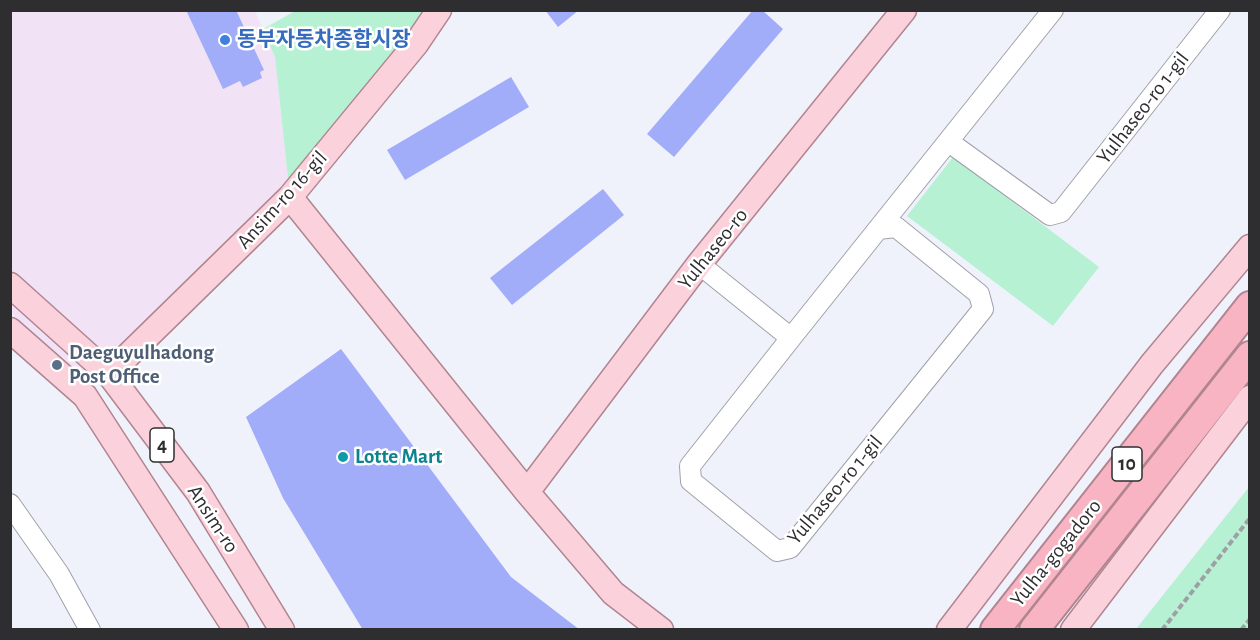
<!DOCTYPE html>
<html>
<head>
<meta charset="utf-8">
<style>
	body { margin:0 }
	#map { position:relative; width:1260px; height:640px; overflow:hidden; background:#f0f2fb; font-family:"Alegreya Sans",sans-serif }
	canvas { display:block }
	.frame { position:absolute; inset:0; border:12px solid #2e2e31; pointer-events:none }
</style>
</head>
<body>
<div id="map">
<canvas width="1260" height="640"></canvas>
<div class="frame"></div>
</div>
<script>
const context = document.querySelector('canvas').getContext('2d');
context.lineJoin = 'round';
function fillPath(path, color) { context.fillStyle = color; context.fill(path, 'evenodd'); }
const poly = rows => new Path2D(rows.map(r => 'M' + r).join(''));
function stroke(path, color, width, dash) { context.strokeStyle = color; context.lineWidth = width; context.lineCap = dash ? 'butt' : 'round'; context.setLineDash(dash || []); context.stroke(path); }
function label(font, color, halo, rows, align = 'center') {
  context.font = font + ' "Alegreya Sans","Noto Sans KR",sans-serif'; context.lineWidth = 5; context.setLineDash([]); context.textBaseline = 'middle'; context.strokeStyle = halo; context.fillStyle = color; for (const [text, x, y, turn = 0] of rows) {
    context.save(); context.translate(x, y); context.rotate((+turn || 0) * Math.PI / 180); context.textAlign = isNaN(turn) ? turn : align; if (halo) context.strokeText(text, 0, 0); context.fillText(text, 0, 0); context.restore();
  }
}
const industrial = poly([
	[11,11,255,11,275,57,290,197,95,386,11,313]
]);
const green = poly([
	[295,11,439,11,290,197,275,57,263,29],
	[953,157,1099,267,1053,326,907,216],
	[1249,487,1249,629,1136,629]
]);
const building = poly([
	[186,10,236,10,264,70,260,72,262,78,243,87,240,81,223,89],
	[545,10,579,10,558,27],
	[753,10,762,10,783,29,674,157,647,134],
	[511,77,529,107,405,180,387,150],
	[603,189,624,215,512,305,490,278],
	[341,349,511,577,580,630,363,630,283,498,246,417]
]);
const path = poly([
	[1162,630,1250,518],
	[1241,630,1250,619]
]);
const minor = poly([
	[949,142,1050,215,1061,212,1220,10],
	[699,264,791,338,690,466,691,481,777,551,790,548,983,309,979,294,896,227,878,229],
	[791,338,1053,10],
	[10,504,59,574,90,630]
]);
const major = poly([
	[290,197,527,492,699,264,904,10],
	[10,285,109,374,198,492,282,630],
	[10,330,85,396,236,630],
	[109,374,290,197,416,44,439,10],
	[527,492,613,593,661,630],
	[949,630,1152,364,1250,247],
	[1073,630,1250,398]
]);
const highway = poly([
	[995,630,1250,306],
	[1034,630,1250,356]
]);
const markers = [
	[225,40,6,"#3f7fe0"],
	[57,365,6,"#5c6f8a"],
	[343,457,6,"#0f9aa8"]
];
const shields = [
	[162,445,24],
	[1127,464,30]
];
const shieldNames = [
	["4",162,445],
	["10",1127,464]
];
const shopNames = [
	["동부자동차종합시장",237,40]
];
const streetNames = [
	["Yulhaseo-ro 1-gil",1143,108,-52],
	["Ansim-ro 16-gil",282,200,-48],
	["Yulhaseo-ro",713,249,-51],
	["Yulhaseo-ro 1-gil",835,490,-50],
	["Ansim-ro",213,519,57],
	["Yulha-gogadoro",1056,553,-51]
];
const serviceNames = [
	["Daeguyulhadong",69,353],
	["Post Office",69,377]
];
const cultureNames = [
	["Lotte Mart",355,457]
];
fillPath(industrial, '#f2e2f5');
fillPath(green, '#b6f1d3');
fillPath(building, '#a1adf9');
stroke(minor, '#9fa1a9', 22);
stroke(major, '#b18590', 27);
stroke(highway, '#b18590', 32);
stroke(path, '#9fa0a6', 4, [6, 3]);
stroke(minor, '#fff', 20);
stroke(major, '#fbd2db', 24);
stroke(highway, '#f8b4c3', 28);
for (const [x, y, r, color] of markers) { const dot = new Path2D(); dot.arc(x, y, r, 0, 2 * Math.PI); context.fillStyle = color; context.fill(dot); stroke(dot, '#fff', 2); }
for (const [x, y, w] of shields) { const box = new Path2D(); box.roundRect(x - w / 2, y - 17, w, 34, 4.5); context.fillStyle = '#fff'; context.fill(box); stroke(box, '#2e2e31', 1.5); }
label('bold 20px', '#2e2e31', null, shieldNames);
label('bold 21px', '#366cbe', '#fff', shopNames, 'left');
label('21px', '#2e2e31', '#fff', streetNames);
label('bold 21px', '#4e5e75', '#fff', serviceNames, 'left');
label('bold 21px', '#0d838f', '#fff', cultureNames, 'left');
</script>
</body>
</html>
